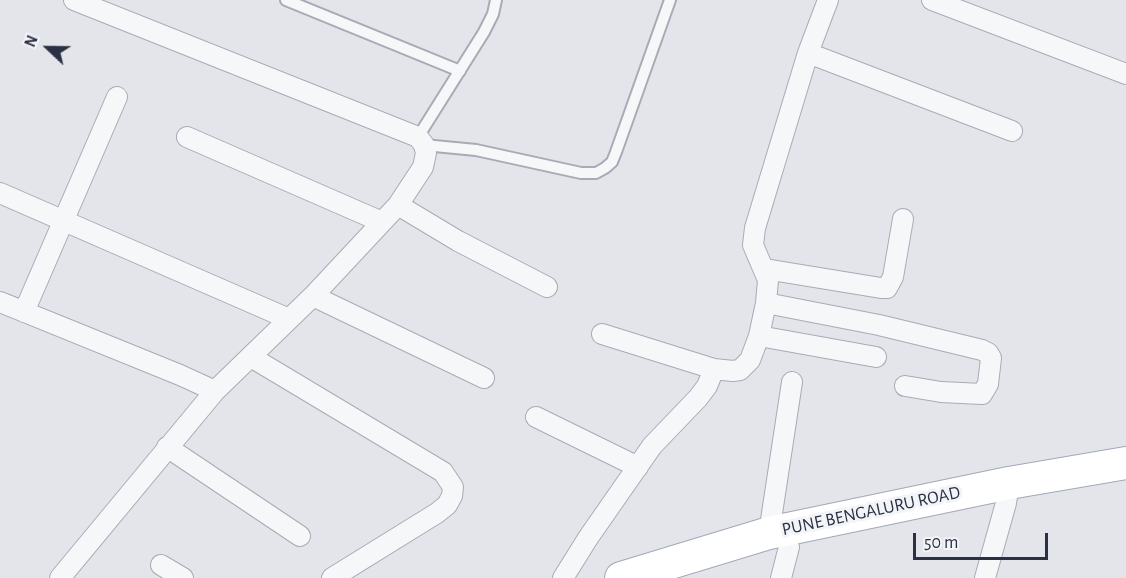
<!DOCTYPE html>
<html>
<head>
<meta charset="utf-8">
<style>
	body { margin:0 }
	#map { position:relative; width:1126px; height:578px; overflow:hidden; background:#e3e5eb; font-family:"Alegreya Sans",sans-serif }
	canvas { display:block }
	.north { position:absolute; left:18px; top:18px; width:60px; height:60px; -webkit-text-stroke:4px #f3f4f8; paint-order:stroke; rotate:292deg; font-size:16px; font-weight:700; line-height:24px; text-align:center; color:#2a3144 }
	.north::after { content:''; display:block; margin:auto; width:21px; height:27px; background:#2a3144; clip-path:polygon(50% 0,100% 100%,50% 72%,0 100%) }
	.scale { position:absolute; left:913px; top:533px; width:135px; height:27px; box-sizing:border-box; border:3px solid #2a3144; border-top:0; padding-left:8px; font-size:18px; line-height:21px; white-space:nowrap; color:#2a3144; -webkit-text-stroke:4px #f3f4f8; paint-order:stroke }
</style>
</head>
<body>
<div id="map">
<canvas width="1126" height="578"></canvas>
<div class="north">N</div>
<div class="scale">50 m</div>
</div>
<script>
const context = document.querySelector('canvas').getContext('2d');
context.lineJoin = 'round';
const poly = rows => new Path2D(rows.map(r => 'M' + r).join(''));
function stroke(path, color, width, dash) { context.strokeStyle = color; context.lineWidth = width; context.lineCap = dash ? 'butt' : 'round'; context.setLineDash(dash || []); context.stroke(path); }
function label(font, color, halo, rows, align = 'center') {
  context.font = font + ' "Alegreya Sans",sans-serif'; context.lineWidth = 6; context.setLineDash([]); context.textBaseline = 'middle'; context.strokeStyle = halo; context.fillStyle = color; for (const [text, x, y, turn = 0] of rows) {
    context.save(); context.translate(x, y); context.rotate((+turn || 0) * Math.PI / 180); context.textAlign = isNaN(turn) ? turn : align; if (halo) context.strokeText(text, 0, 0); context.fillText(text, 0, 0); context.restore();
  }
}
const lane = poly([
	[286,0,460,71],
	[418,137,484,32,493,14,496,0],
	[424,145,476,150,581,173,596,173,605,168,612,162,616,152,670,0]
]);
const street = poly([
	[932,0,1126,74],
	[808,53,1012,131],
	[187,137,382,222],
	[0,193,289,319],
	[398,205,458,241,547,287],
	[765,269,881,288,887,288,893,277,903,219],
	[313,296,484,378],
	[0,302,180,375,215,391],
	[766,303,879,325,982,350,988,353,991,358,988,384,982,394,941,392,905,386],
	[24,312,117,97],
	[602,334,714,369,733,371,740,370,750,360,759,336,766,303,768,280,753,245,755,228,808,53,828,0],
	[759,336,876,357],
	[251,357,443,472,453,487,452,496,447,505,437,513,332,578],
	[536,417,638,467],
	[167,447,300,536],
	[769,533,792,382],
	[161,565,183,578],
	[60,578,215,391,313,296,398,205,423,167,426,153,424,145,418,137,74,0],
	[563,578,588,538,652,446,698,398,707,386,714,369],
	[781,578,789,547],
	[985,578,1006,503,1009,483]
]);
const primary = poly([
	[621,578,769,533,1009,483,1126,463]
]);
const streetNames = [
	["PUNE BENGALURU ROAD",871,511,-12]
];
stroke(lane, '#a8abb6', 14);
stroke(street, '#a8abb6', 22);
stroke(primary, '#a2a8b7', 34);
stroke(lane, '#f6f7f9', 10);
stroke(street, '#f6f7f9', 20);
stroke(primary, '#fff', 32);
label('18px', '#2a3144', '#f3f4f8', streetNames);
</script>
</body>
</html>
